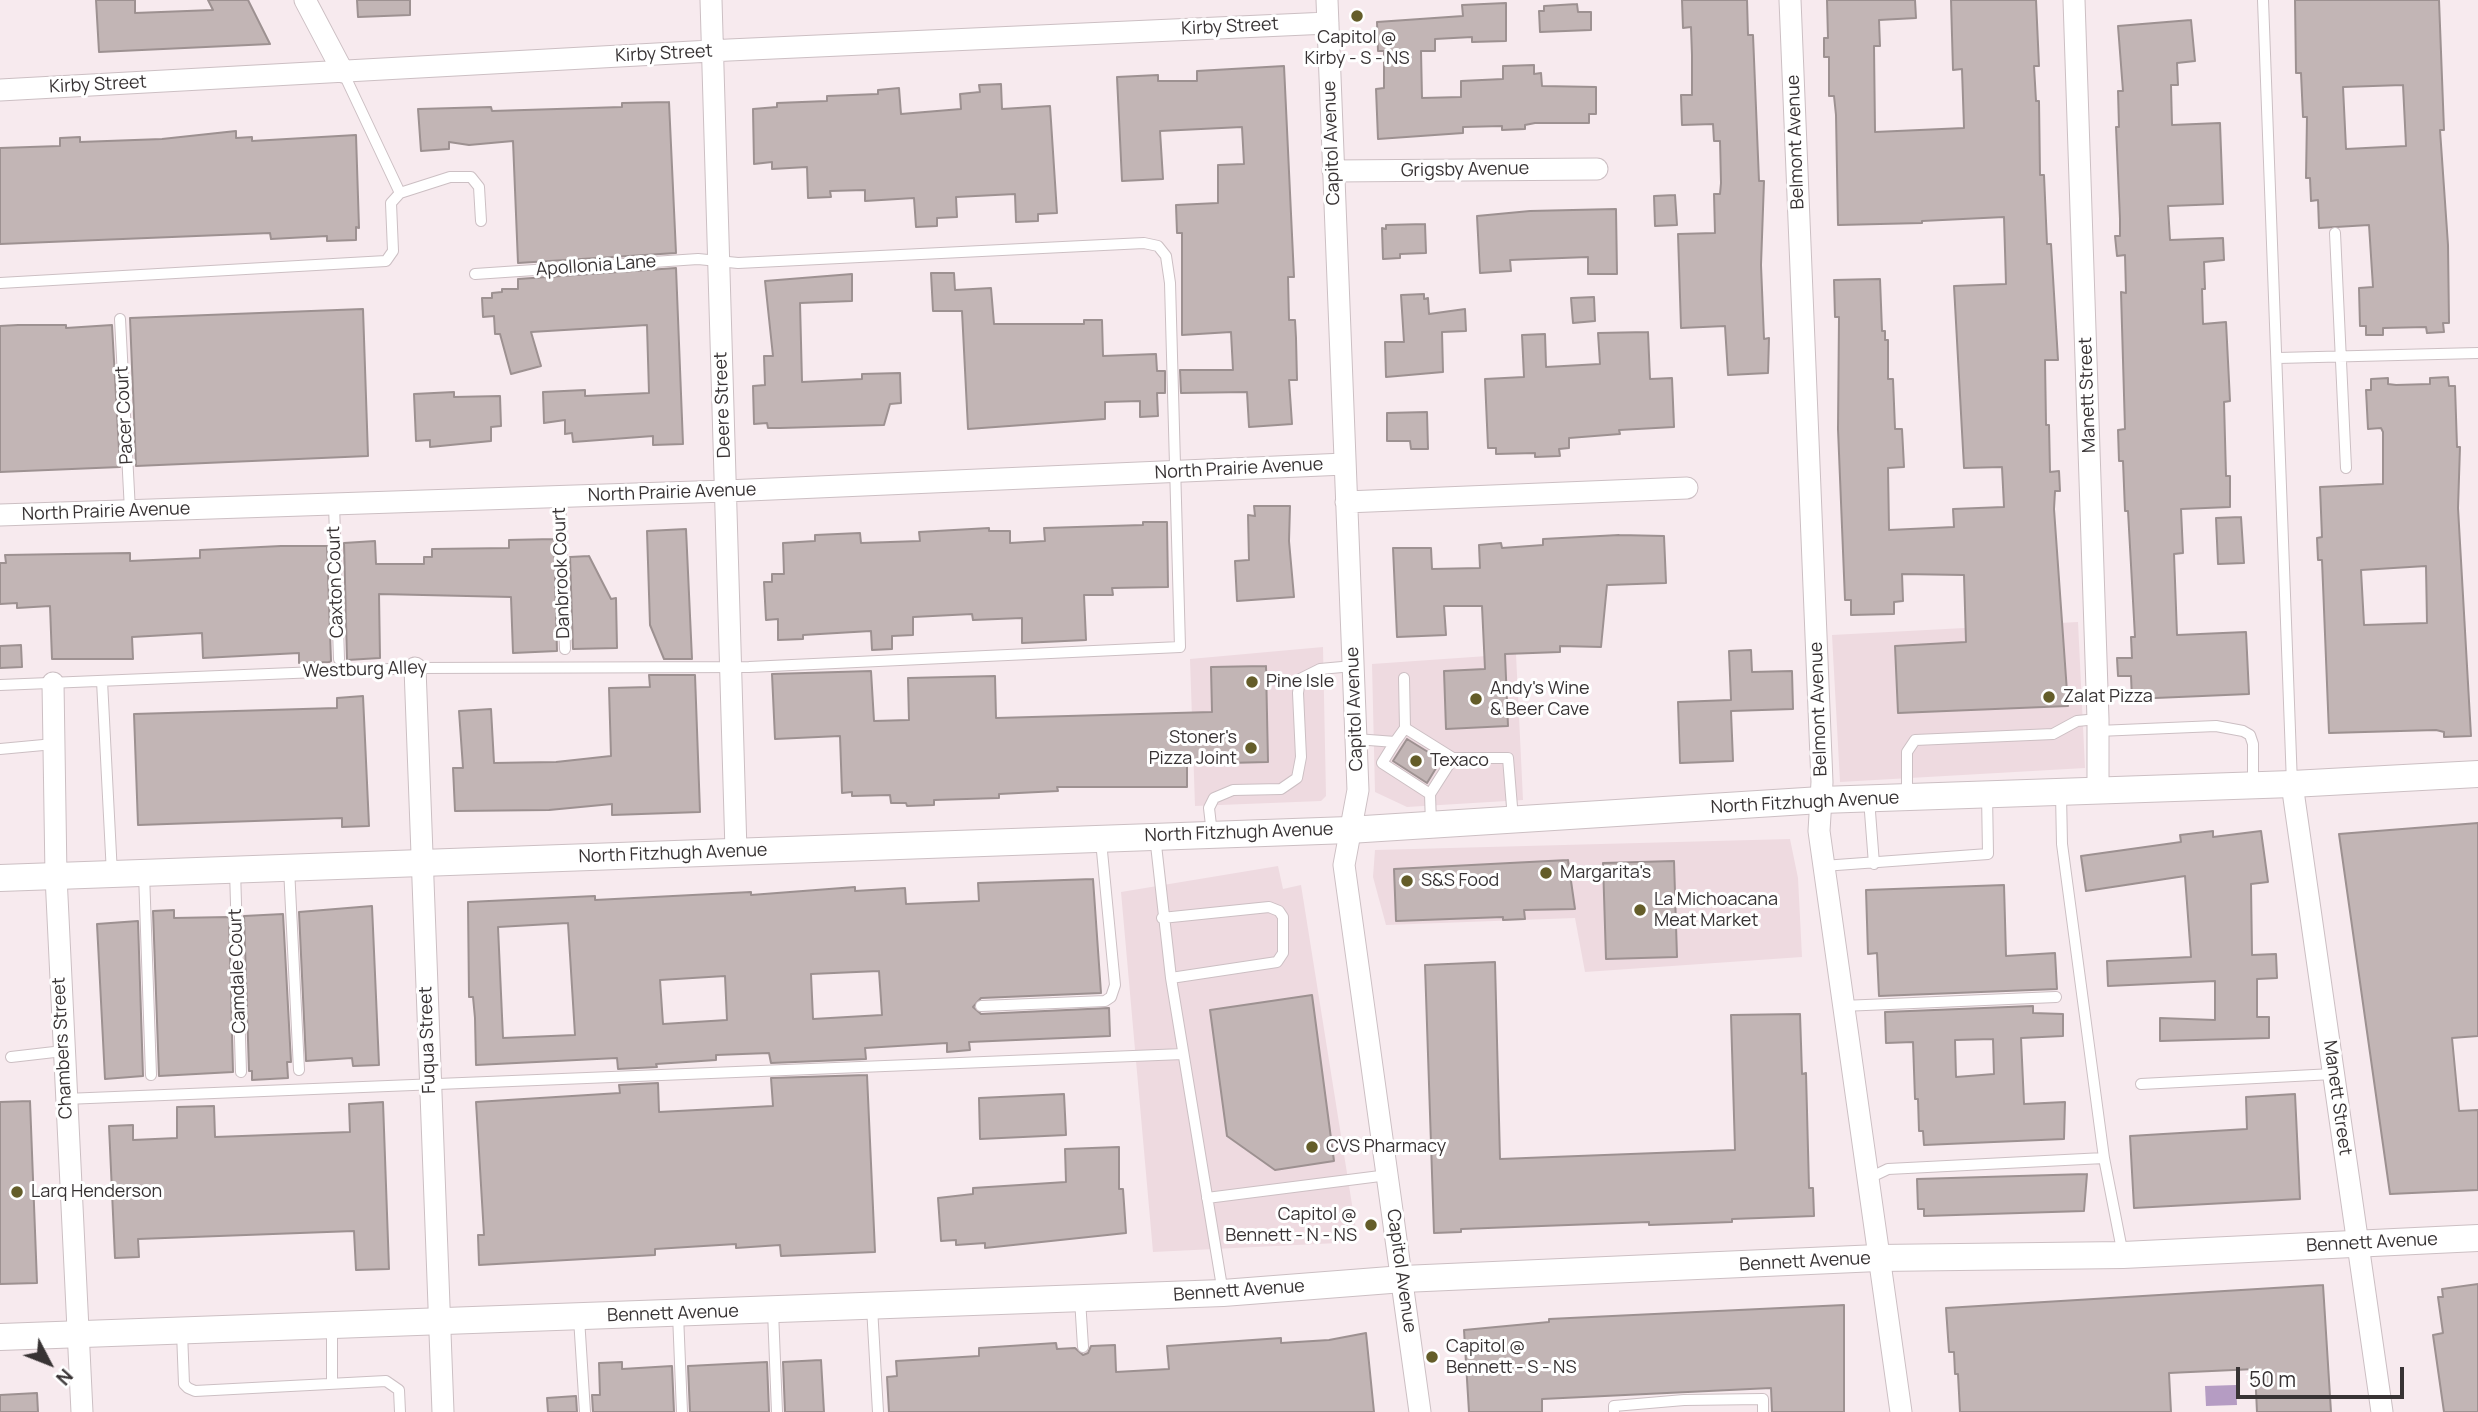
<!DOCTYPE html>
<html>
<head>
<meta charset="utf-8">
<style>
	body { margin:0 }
	#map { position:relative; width:2478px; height:1412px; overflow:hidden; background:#f7eaee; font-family:Manrope,sans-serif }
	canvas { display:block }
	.north { position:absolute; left:14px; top:1328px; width:70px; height:70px; -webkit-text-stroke:5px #fff; paint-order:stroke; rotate:132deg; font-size:19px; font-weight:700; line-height:28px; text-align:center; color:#383334 }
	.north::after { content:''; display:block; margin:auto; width:24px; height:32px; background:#383334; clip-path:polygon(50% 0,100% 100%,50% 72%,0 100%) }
	.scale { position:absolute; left:2236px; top:1367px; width:168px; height:32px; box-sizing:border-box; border:4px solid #383334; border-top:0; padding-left:9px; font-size:21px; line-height:24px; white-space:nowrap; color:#383334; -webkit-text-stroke:5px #fff; paint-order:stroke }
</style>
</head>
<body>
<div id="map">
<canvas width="2478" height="1412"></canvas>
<div class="north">N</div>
<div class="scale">50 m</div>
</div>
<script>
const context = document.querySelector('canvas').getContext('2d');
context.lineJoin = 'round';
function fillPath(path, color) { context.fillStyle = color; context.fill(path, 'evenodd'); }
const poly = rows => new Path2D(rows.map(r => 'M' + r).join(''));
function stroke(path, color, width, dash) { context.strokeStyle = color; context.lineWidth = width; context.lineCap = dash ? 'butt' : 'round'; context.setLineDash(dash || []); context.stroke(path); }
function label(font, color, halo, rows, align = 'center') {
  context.font = font + ' Manrope,sans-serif'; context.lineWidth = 6; context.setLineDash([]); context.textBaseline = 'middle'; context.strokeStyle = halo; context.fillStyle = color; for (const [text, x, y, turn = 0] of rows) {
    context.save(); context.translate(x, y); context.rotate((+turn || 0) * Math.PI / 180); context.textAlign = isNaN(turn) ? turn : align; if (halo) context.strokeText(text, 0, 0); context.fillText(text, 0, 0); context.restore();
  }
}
const built = poly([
	[2078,622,2085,768,1840,782,1832,635],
	[1323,647,1326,796,1321,801,1195,806,1190,659],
	[1516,654,1523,800,1407,807,1375,792,1372,664],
	[1790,839,1798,878,1802,957,1585,972,1575,918,1386,925,1373,877,1375,850],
	[1278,866,1283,889,1301,885,1358,1242,1153,1252,1121,892]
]);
const water = poly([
	[2236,1385,2237,1405,2206,1406,2205,1386]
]);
const building = poly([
	[96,0,135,0,135,13,213,10,208,0,248,0,270,44,99,52,96,0],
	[357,0,410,0,410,15,358,17,357,0],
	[1682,0,1747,0,1748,35,1753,35,1759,181,1764,181,1761,265,1764,339,1769,338,1768,373,1728,375,1725,326,1681,328,1678,234,1715,233,1714,194,1720,194,1721,183,1720,141,1714,141,1713,124,1682,125,1681,95,1692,95,1692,55,1691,27,1683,28,1682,0],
	[1827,0,1915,0,1916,18,1879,20,1880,46,1874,46,1875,132,1964,128,1962,69,1953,70,1951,0,2036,0,2039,66,2034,66,2036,101,2039,101,2040,175,2044,175,2047,244,2051,244,2058,360,2045,360,2046,425,2049,425,2050,472,2059,471,2060,491,2055,491,2054,509,2068,706,1898,713,1895,646,1966,642,1964,575,1902,574,1903,601,1894,602,1894,614,1851,615,1851,600,1845,600,1838,429,1839,317,1835,317,1834,280,1880,279,1882,331,1885,331,1885,340,1888,340,1888,379,1893,379,1895,429,1902,429,1904,467,1888,468,1889,530,1954,527,1953,509,2004,507,2002,467,1964,468,1954,286,2006,284,2004,217,1922,221,1922,223,1838,225,1836,115,1834,96,1829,96,1829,57,1824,57,1824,38,1828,38,1827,0],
	[2295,0,2439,0,2444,130,2440,130,2448,245,2449,323,2443,323,2444,332,2427,333,2426,327,2383,328,2383,335,2366,335,2366,326,2360,326,2359,288,2373,287,2369,225,2319,228,2318,200,2311,201,2310,178,2306,178,2307,117,2303,117,2301,73,2296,73,2295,0],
	[2403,85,2406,146,2346,149,2343,87,2403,85],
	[1506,3,1506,41,1472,42,1472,37,1435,39,1435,51,1421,51,1422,98,1461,97,1461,81,1503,79,1503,66,1534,65,1534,74,1541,73,1542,86,1596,87,1596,114,1589,114,1589,123,1535,123,1525,125,1525,129,1502,130,1502,126,1463,127,1463,133,1378,139,1376,89,1384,88,1384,51,1378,51,1377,22,1463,16,1462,5,1506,3],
	[1577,4,1578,12,1591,12,1591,30,1540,32,1539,11,1544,11,1544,6,1577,4],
	[2191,20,2195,61,2177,63,2178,85,2171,85,2172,125,2220,123,2223,204,2168,206,2170,240,2223,238,2224,260,2204,262,2205,289,2202,289,2203,324,2226,322,2230,401,2224,402,2226,476,2230,476,2230,507,2181,509,2183,553,2174,554,2177,635,2246,632,2249,694,2132,699,2131,676,2118,676,2117,658,2132,658,2131,637,2135,637,2128,511,2125,511,2123,461,2119,461,2118,430,2125,429,2121,292,2126,293,2125,255,2117,256,2115,236,2120,236,2120,219,2116,127,2119,127,2118,91,2123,91,2118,26,2191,20],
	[1284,66,1294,277,1288,277,1289,320,1295,320,1296,338,1297,380,1289,380,1292,424,1249,427,1247,392,1181,393,1180,370,1233,370,1231,332,1182,335,1182,233,1177,233,1176,205,1218,203,1218,165,1244,164,1242,127,1160,131,1163,179,1122,181,1117,77,1158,75,1158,81,1197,81,1197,71,1284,66],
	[1001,84,1002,109,1050,106,1057,213,1038,214,1038,221,1016,222,1015,194,956,197,957,217,937,218,937,226,916,227,914,198,865,201,865,190,830,191,831,197,808,198,807,167,772,169,772,162,754,164,753,109,777,107,777,103,827,101,827,96,878,94,878,90,899,88,901,114,961,109,960,94,980,92,979,85,1001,84],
	[669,102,676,253,518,263,513,141,469,145,449,142,449,149,421,151,418,109,491,107,492,111,622,107,622,103,669,102],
	[236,131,236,138,252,137,252,141,356,135,359,228,356,227,356,240,327,241,327,236,271,239,270,233,0,244,0,148,60,146,60,138,80,137,80,142,162,139,236,131],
	[1675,195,1677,225,1655,226,1654,196,1675,195],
	[1616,209,1617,274,1588,274,1588,257,1510,260,1511,271,1480,273,1477,216,1530,211,1616,209],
	[1425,224,1426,253,1400,254,1400,258,1383,259,1382,228,1386,229,1386,225,1425,224],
	[676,268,683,444,653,445,653,436,573,442,572,433,565,434,565,420,544,423,543,392,585,390,585,396,649,393,647,325,531,332,541,366,511,374,500,334,495,334,494,316,483,317,482,298,492,298,492,293,502,292,502,289,518,289,518,279,676,268],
	[931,273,954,273,955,290,991,288,994,324,1084,324,1084,320,1102,320,1103,356,1156,354,1157,371,1165,371,1165,393,1157,393,1158,416,1140,417,1140,401,1105,402,1105,419,968,429,962,311,933,311,931,273],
	[852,274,852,301,800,303,802,382,862,379,862,374,900,373,901,403,890,404,884,425,780,428,768,428,767,423,754,424,753,386,765,385,764,356,773,356,765,281,852,274],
	[1424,294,1424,299,1428,298,1429,314,1465,309,1466,331,1442,332,1443,372,1386,377,1385,342,1404,342,1401,295,1424,294],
	[1594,297,1595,321,1573,323,1571,298,1594,297],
	[363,309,368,456,136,466,130,318,363,309],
	[18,325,66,325,66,328,112,325,120,467,0,472,0,326,18,325],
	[1648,332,1650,379,1672,378,1674,427,1619,430,1620,434,1569,438,1569,448,1559,449,1560,456,1535,457,1535,453,1496,454,1496,448,1488,448,1485,379,1524,377,1522,335,1545,334,1546,367,1600,364,1598,333,1648,332],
	[2448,377,2449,386,2455,386,2457,447,2460,447,2458,508,2471,736,2444,737,2444,732,2436,730,2329,733,2322,560,2318,560,2317,538,2322,537,2320,487,2383,484,2383,432,2381,428,2368,429,2366,390,2371,390,2371,379,2388,378,2388,384,2396,385,2430,384,2430,378,2448,377],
	[2426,566,2427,623,2364,625,2361,570,2426,566],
	[454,392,454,397,500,396,501,426,491,427,491,441,430,447,430,440,416,441,414,394,454,392],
	[1427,412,1428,449,1411,449,1410,441,1387,441,1387,413,1427,412],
	[1254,506,1290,506,1289,541,1294,597,1237,601,1235,561,1249,560,1248,515,1255,516,1254,506],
	[2241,517,2244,563,2218,564,2216,518,2241,517],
	[1143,522,1167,522,1168,587,1112,588,1113,595,1084,595,1086,640,1022,643,1022,618,973,620,972,614,913,617,913,635,892,636,892,649,872,650,871,631,803,635,803,639,778,640,778,619,766,620,764,582,772,582,772,574,784,574,783,543,815,541,815,535,860,533,861,543,920,541,919,532,989,528,989,531,1010,531,1010,543,1045,541,1044,528,1143,525,1143,522],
	[686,529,692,659,664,659,650,625,647,531,686,529],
	[1619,535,1664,536,1666,583,1607,585,1601,647,1560,646,1560,652,1505,654,1508,726,1446,729,1444,671,1485,669,1482,606,1444,606,1446,635,1397,637,1393,548,1431,548,1432,569,1480,568,1479,545,1501,543,1502,548,1543,545,1543,539,1619,535],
	[554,539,557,651,513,653,511,597,379,594,380,658,347,660,344,543,375,541,376,564,424,564,424,557,432,557,432,549,509,548,509,540,554,539],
	[281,546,327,546,331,661,329,662,299,663,299,653,203,658,202,633,132,637,133,659,52,659,50,606,17,608,17,603,0,604,0,563,6,563,5,555,130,553,130,561,200,558,200,550,281,546],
	[589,556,611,599,616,598,617,648,573,649,570,557,589,556],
	[21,645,22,667,0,668,0,646,21,645],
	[1751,650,1752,672,1792,671,1793,709,1731,711,1733,761,1680,763,1678,702,1731,700,1729,651,1751,650],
	[1266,666,1268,762,1187,764,1187,787,1057,787,1058,791,999,794,999,798,934,800,934,805,907,806,906,803,891,803,890,795,852,796,852,792,842,793,840,736,775,739,772,674,871,671,874,721,909,720,908,678,995,676,996,718,1212,712,1211,667,1266,666],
	[649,675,695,675,700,812,612,815,612,804,549,810,455,811,453,768,463,768,459,711,491,709,494,763,556,762,611,756,609,688,650,687,649,675],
	[363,696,369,826,342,827,342,818,138,825,134,714,337,708,337,698,363,696],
	[1407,739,1441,760,1427,783,1393,761,1407,739],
	[2478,823,2478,1036,2452,1038,2459,1111,2478,1110,2478,1190,2390,1194,2339,834,2478,823],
	[2213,831,2213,837,2261,831,2268,882,2251,884,2252,955,2276,954,2277,978,2257,979,2257,1017,2269,1017,2269,1038,2160,1041,2160,1018,2215,1020,2215,981,2108,986,2107,961,2191,957,2185,876,2086,891,2081,856,2181,842,2180,835,2213,831],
	[1568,860,1575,909,1524,910,1525,919,1503,920,1503,917,1396,921,1394,869,1568,860],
	[1674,861,1677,957,1606,959,1603,863,1674,861],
	[1093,879,1101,993,981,998,973,1007,981,1014,1109,1008,1110,1036,969,1042,970,1050,947,1052,947,1043,865,1048,866,1059,771,1063,769,1053,716,1055,716,1060,656,1064,657,1067,618,1069,617,1058,476,1065,475,1018,473,997,469,997,468,902,595,896,595,900,751,892,751,895,855,887,855,891,905,888,906,904,979,901,978,883,1093,879],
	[568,923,575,1035,503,1038,498,927,568,923],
	[879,971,882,1015,813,1019,811,974,879,971],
	[725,976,727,1020,663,1024,660,980,725,976],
	[2004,885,2006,956,2055,953,2057,989,1879,996,1877,953,1868,954,1866,890,2004,885],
	[372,906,379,1065,353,1066,352,1058,306,1061,299,912,372,906],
	[174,910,174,918,229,917,233,1072,159,1076,153,911,174,910],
	[283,914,291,1062,287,1062,288,1078,252,1080,252,1071,249,1071,244,916,283,914],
	[138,921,143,1076,105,1079,97,924,138,921],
	[1495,962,1500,1159,1735,1150,1731,1015,1800,1014,1802,1074,1806,1073,1809,1188,1813,1188,1814,1216,1732,1219,1732,1222,1649,1225,1649,1222,1461,1229,1461,1232,1434,1233,1425,965,1495,962],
	[1312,995,1334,1161,1275,1170,1227,1136,1210,1010,1312,995],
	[2033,1006,2033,1013,2063,1014,2063,1036,2021,1038,2024,1104,2065,1102,2064,1139,1924,1145,1923,1131,1919,1131,1918,1099,1915,1099,1913,1042,1886,1043,1885,1012,2033,1006],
	[1993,1039,1994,1074,1956,1077,1955,1040,1993,1039],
	[867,1075,875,1252,781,1256,780,1245,736,1248,736,1244,655,1249,655,1255,479,1265,478,1235,484,1235,476,1102,620,1093,619,1085,658,1083,659,1112,773,1106,771,1078,867,1075],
	[1064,1094,1066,1135,980,1139,979,1098,1064,1094],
	[2295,1094,2300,1199,2134,1208,2130,1136,2247,1129,2246,1097,2295,1094],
	[30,1101,37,1283,0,1284,0,1102,30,1101],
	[383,1102,389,1269,356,1270,354,1231,138,1239,139,1257,115,1258,109,1126,133,1125,133,1140,177,1138,177,1107,214,1106,215,1137,350,1132,349,1104,383,1102],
	[1119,1147,1119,1189,1123,1189,1126,1233,985,1248,985,1243,956,1245,956,1240,941,1241,938,1198,973,1194,973,1188,1066,1182,1065,1149,1119,1147],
	[2087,1174,2084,1211,1924,1216,1924,1209,1918,1209,1917,1179,2087,1174],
	[2478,1284,2478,1412,2444,1412,2433,1335,2443,1333,2438,1297,2443,1297,2442,1289,2478,1284],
	[2323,1285,2331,1412,2257,1412,2255,1369,2169,1373,2171,1412,1960,1412,1958,1374,1955,1374,1954,1352,1949,1352,1946,1308,2323,1285],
	[1844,1305,1844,1412,1772,1412,1771,1388,1542,1399,1542,1412,1469,1412,1464,1330,1549,1322,1549,1319,1844,1305],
	[1366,1333,1374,1412,889,1412,887,1377,897,1376,896,1361,979,1356,979,1348,1056,1343,1057,1349,1075,1348,1083,1355,1088,1353,1091,1346,1115,1345,1116,1372,1169,1369,1167,1346,1281,1338,1281,1343,1329,1340,1366,1333],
	[821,1360,824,1412,785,1412,783,1362,821,1360],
	[622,1362,622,1369,672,1366,674,1412,593,1412,592,1395,600,1395,599,1363,622,1362],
	[767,1362,769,1412,690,1412,688,1366,767,1362],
	[37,1393,38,1412,0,1412,0,1395,37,1393],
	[576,1396,577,1412,548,1412,547,1398,576,1396]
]);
const service = poly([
	[2263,0,2292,784],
	[343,72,400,193],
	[2335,233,2346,468],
	[0,283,386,261,393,251,391,203,400,193,450,177,471,177,479,187,481,221],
	[120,319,130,511],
	[2278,358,2478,353],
	[560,496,565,649],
	[334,504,339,659],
	[1404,678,1405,728],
	[102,681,112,874],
	[0,685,415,668,749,667,1180,647,1170,283,1166,256,1158,246,1144,243,738,263,698,259,475,274],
	[2098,731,2216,726,2243,731,2250,735,2253,744,2253,786],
	[1356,739,1395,742],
	[0,749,54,744],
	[1430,794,1382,763,1395,742,1405,728,1453,758],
	[2061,794,2062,844,2104,1158],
	[1907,796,1907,752,1915,740,2053,734,2077,721,2098,719],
	[1869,799,1874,864],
	[1431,824,1430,794,1453,758,1508,758,1513,819],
	[1212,834,1209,808,1214,798,1233,790,1281,789,1297,778,1301,757,1298,693,1300,679,1320,669,1353,666],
	[1155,836,1171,978,1223,1293],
	[1823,866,1988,854,1987,794],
	[289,868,299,1070],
	[235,870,241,1072],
	[144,873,151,1075],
	[1162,918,1269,907,1279,911,1283,917,1283,953,1277,962,1171,978],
	[981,1006,1105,1001,1111,997,1115,985,1101,841],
	[1842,1006,2056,997],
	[11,1057,63,1051],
	[2141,1084,2333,1074],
	[65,1099,1183,1054],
	[1867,1179,1888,1169,2104,1158,2123,1255],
	[1207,1198,1388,1175],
	[1080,1299,1083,1347],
	[872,1307,878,1412],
	[773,1311,777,1412],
	[678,1314,682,1412],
	[579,1318,585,1412],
	[332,1327,332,1384],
	[182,1332,184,1384,188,1388,195,1391,386,1381,399,1390,400,1412],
	[1614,1412,1614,1406,1684,1400,1763,1399,1763,1412]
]);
const minor = poly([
	[305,0,343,72],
	[711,0,736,851],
	[1327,0,1358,790,1344,865,1420,1412],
	[1790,0,1822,782,1819,831,1901,1412],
	[2074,0,2098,719,2098,789],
	[0,90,729,50,1328,23],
	[1333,171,1597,169],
	[1346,502,1687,488],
	[0,515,726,491,1345,464],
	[415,668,443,1412],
	[53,683,56,876,82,1412],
	[2292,784,2382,1412]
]);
const tertiary = poly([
	[0,878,1349,830,1821,800,2292,784,2478,774],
	[0,1337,1223,1293,1403,1279,1878,1258,2123,1255,2478,1238]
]);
const markers = [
	[1357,16,7,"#645d29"],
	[1252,682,7,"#645d29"],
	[2049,697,7,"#645d29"],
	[1476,699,7,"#645d29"],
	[1251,748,7,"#645d29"],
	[1416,761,7,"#645d29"],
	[1546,873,7,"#645d29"],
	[1407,881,7,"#645d29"],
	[1640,910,7,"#645d29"],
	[1312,1147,7,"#645d29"],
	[17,1192,7,"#645d29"],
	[1371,1225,7,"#645d29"],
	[1432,1357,7,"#645d29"]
];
const streetNames = [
	["Kirby Street",1230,27,-3],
	["Kirby Street",664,54,-3],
	["Kirby Street",98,85,-3],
	["Belmont Avenue",1796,142,-92],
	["Capitol Avenue",1332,143,-92],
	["Grigsby Avenue",1465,170,-1],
	["Apollonia Lane",596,266,-4],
	["Manett Street",2088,395,-92],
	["Deere Street",723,405,-92],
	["Pacer Court",125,415,-93],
	["North Prairie Avenue",1239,469,-3],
	["North Prairie Avenue",672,493,-2],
	["North Prairie Avenue",106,512,-2],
	["Danbrook Court",562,573,-92],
	["Caxton Court",336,582,-92],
	["Westburg Alley",365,670,-2],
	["Capitol Avenue",1355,709,-92],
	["Belmont Avenue",1819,709,-92],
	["North Fitzhugh Avenue",1805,803,-3],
	["North Fitzhugh Avenue",1239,833,-2],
	["North Fitzhugh Avenue",673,854,-2],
	["Camdale Court",238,971,-92],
	["Fuqua Street",428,1040,-92],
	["Chambers Street",63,1048,-93],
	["Manett Street",2337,1098,82],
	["Bennett Avenue",2372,1243,-3],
	["Bennett Avenue",1805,1262,-3],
	["Capitol Avenue",1401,1271,82],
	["Bennett Avenue",1239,1291,-4],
	["Bennett Avenue",673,1314,-2]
];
const poiNames = [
	["Capitol @",1357,38,"center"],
	["Kirby - S - NS",1357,59,"center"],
	["Pine Isle",1266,682],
	["Andy's Wine",1490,689],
	["& Beer Cave",1490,710],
	["Zalat Pizza",2063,697],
	["Stoner's",1237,738,"right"],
	["Pizza Joint",1237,759,"right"],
	["Texaco",1430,761],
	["Margarita's",1560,873],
	["S&S Food",1421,881],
	["La Michoacana",1654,900],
	["Meat Market",1654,921],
	["CVS Pharmacy",1326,1147],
	["Larq Henderson",31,1192],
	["Capitol @",1357,1215,"right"],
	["Bennett - N - NS",1357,1236,"right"],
	["Capitol @",1446,1347],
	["Bennett - S - NS",1446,1368]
];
fillPath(built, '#eedae0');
fillPath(water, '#b59cc3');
fillPath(building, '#c2b5b5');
stroke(building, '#9d9191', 2);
stroke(service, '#ccbfc3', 12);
stroke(minor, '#ccbfc3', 23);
stroke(tertiary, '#ccbfc3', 28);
stroke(service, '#fff', 10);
stroke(minor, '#fff', 21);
stroke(tertiary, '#fff', 26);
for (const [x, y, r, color] of markers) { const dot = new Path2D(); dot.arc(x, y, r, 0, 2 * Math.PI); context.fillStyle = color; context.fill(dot); stroke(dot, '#fff', 2.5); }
label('18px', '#383334', '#fff', streetNames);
label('18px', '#383334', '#fff', poiNames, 'left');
</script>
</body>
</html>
